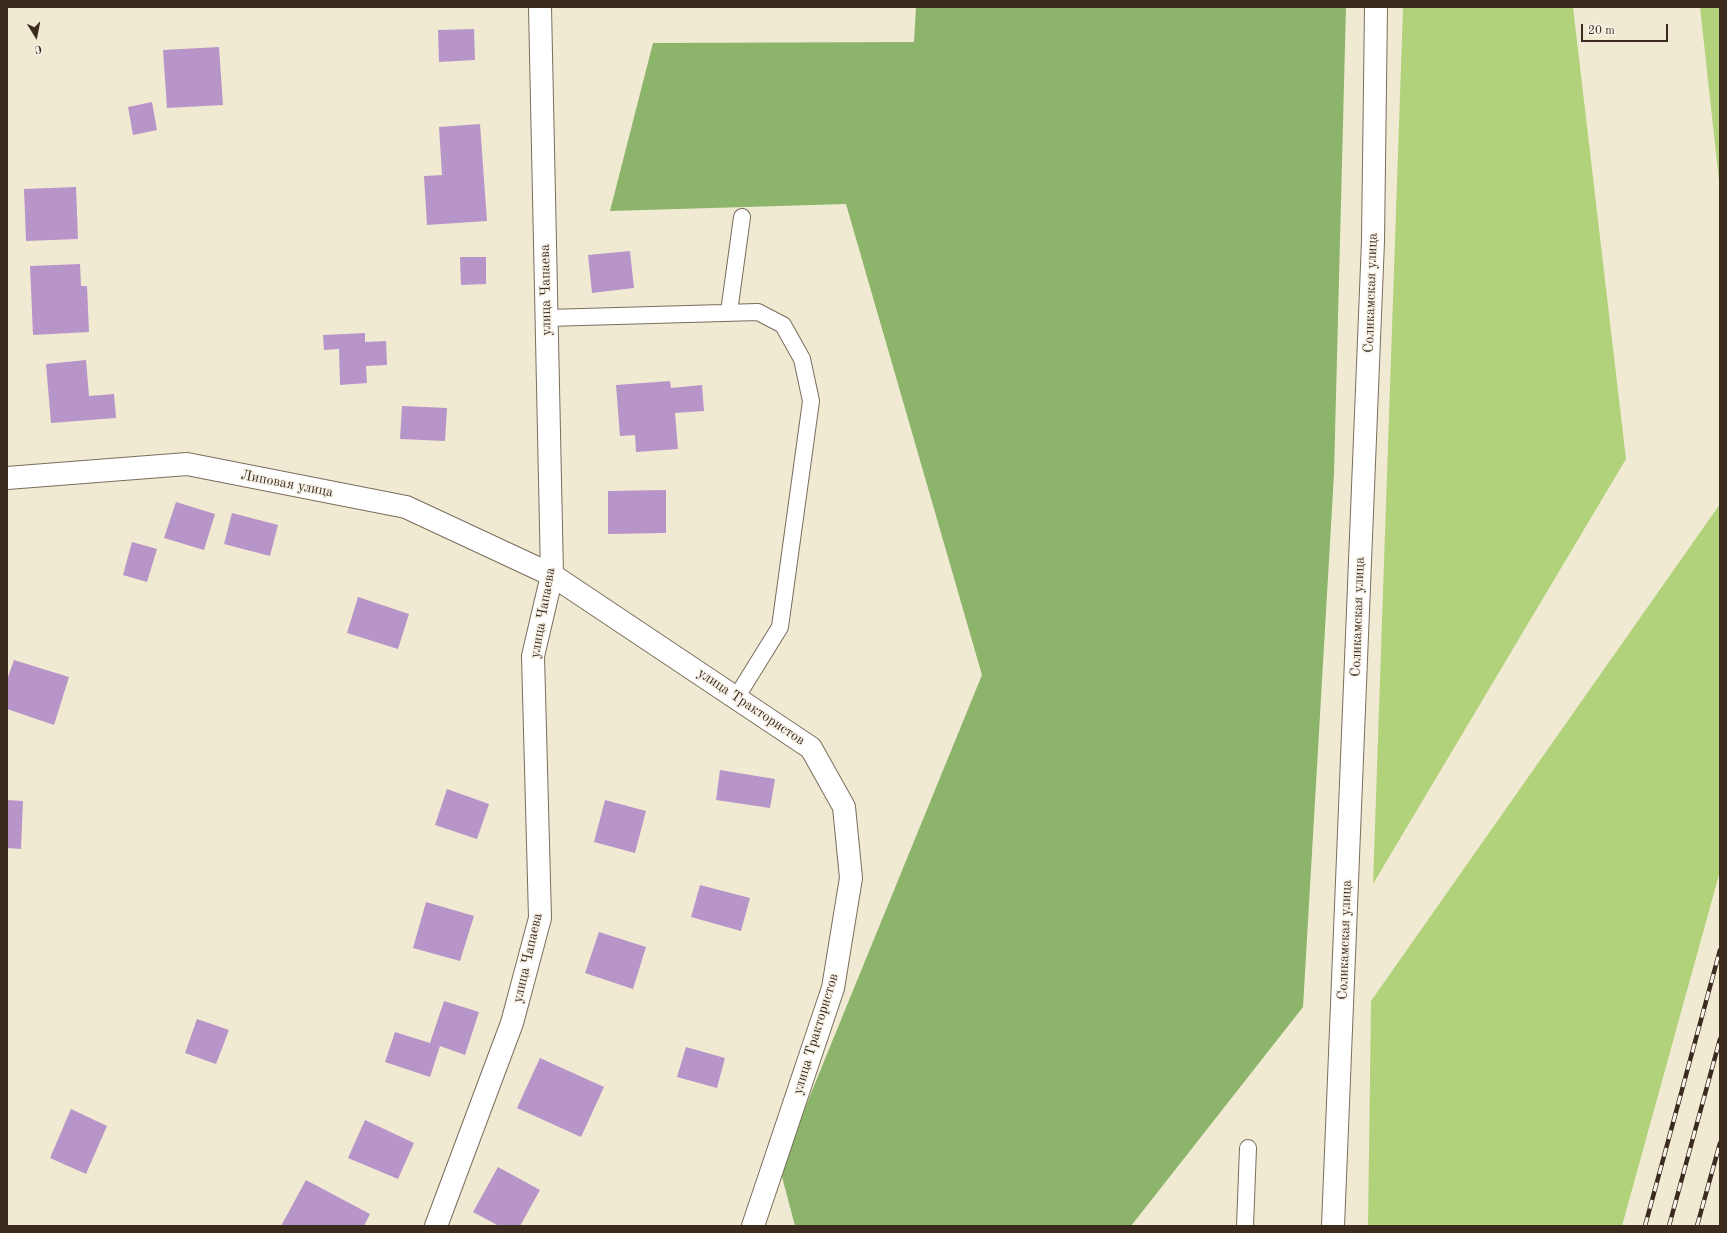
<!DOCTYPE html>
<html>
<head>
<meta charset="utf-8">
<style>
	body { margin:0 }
	#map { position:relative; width:1727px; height:1233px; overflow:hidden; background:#f0ead3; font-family:"Old Standard TT",serif }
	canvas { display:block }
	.frame { position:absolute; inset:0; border:8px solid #3b2a1e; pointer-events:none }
	.north { position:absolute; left:16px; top:16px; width:40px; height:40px; -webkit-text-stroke:3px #f7f3e8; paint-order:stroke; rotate:170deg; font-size:11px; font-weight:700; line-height:16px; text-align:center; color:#3b2a1e }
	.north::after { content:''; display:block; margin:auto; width:14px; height:18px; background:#3b2a1e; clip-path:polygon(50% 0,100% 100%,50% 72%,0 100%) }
	.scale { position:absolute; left:1581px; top:24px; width:87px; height:18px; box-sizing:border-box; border:2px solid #3b2a1e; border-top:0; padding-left:5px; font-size:12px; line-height:14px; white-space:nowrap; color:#3b2a1e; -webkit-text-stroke:3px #f7f3e8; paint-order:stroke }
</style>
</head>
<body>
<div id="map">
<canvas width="1727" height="1233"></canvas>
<div class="frame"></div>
<div class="north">С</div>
<div class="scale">20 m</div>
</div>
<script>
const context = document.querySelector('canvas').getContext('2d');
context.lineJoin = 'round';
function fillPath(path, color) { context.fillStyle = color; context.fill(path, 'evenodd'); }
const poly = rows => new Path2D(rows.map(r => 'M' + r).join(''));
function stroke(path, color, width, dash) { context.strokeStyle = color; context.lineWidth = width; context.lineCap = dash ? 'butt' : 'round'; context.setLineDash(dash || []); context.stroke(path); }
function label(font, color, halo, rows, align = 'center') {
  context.font = font + ' "Old Standard TT",serif'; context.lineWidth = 3; context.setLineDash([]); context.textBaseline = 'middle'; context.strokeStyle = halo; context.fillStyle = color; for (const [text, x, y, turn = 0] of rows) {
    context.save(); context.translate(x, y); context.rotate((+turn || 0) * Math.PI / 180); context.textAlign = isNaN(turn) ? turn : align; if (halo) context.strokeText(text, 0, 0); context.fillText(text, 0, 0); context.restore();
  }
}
const green = poly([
	[1403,7,1573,7,1626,459,1373,884],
	[1700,7,1720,7,1720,190],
	[1720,504,1720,871,1622,1226,1368,1226,1371,1001]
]);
const forest = poly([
	[916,7,1346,7,1334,474,1303,1007,1131,1226,795,1226,780,1169,982,675,846,204,610,211,653,43,914,42]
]);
const building = poly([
	[474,29,475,60,439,62,438,30],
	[219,47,223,105,167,108,163,50],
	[152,102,157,130,133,135,128,107],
	[480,124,487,221,427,225,424,176,442,175,439,127],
	[76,187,78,239,26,241,24,189],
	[630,251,634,288,592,293,588,255],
	[460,257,486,257,486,284,461,285],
	[80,264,81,286,87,286,89,332,33,335,30,266],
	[365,333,365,342,386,341,387,365,366,366,367,383,340,385,339,349,324,350,323,335],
	[86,360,89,396,114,394,116,418,51,423,46,364],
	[670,381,671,388,702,385,704,411,675,413,678,449,636,452,635,435,620,436,616,385],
	[402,406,447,408,445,441,400,439],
	[666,490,666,533,608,534,608,491],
	[176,502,215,514,204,550,164,538],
	[232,513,278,525,270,556,224,544],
	[132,542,157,549,147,582,123,575],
	[358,597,409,614,398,649,347,633],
	[14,660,69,677,54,725,7,709,7,680],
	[720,770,775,779,770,808,716,800],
	[447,789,489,804,477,839,435,825],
	[7,800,23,801,21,849,7,848],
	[605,800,646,811,635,853,594,842],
	[700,885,750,898,741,931,691,917],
	[426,902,474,916,460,961,413,948],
	[599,932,646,947,633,989,585,973],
	[444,1001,479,1012,465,1055,440,1046,430,1077,385,1062,395,1032,430,1043],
	[197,1019,229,1030,216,1064,185,1053],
	[686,1047,725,1058,717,1088,677,1077],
	[540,1058,604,1087,581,1137,517,1108],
	[71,1109,107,1126,86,1174,50,1158],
	[365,1120,414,1143,398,1179,348,1158],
	[498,1167,540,1190,520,1226,499,1226,473,1212],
	[306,1180,370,1214,364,1226,281,1226]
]);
const service = poly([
	[729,312,742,217],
	[547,318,758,312,783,325,802,359,811,401,780,627,736,698],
	[1245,1226,1248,1148]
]);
const minor = poly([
	[7,478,187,464,406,507,552,575,811,748,844,807,851,878,833,988,753,1226],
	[436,1226,512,1023,540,918,533,656,552,575,540,7]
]);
const primary = poly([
	[1333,1226,1373,241,1376,7]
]);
const rail = poly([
	[1645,1226,1720,950],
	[1669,1226,1720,1039],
	[1697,1226,1720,1143]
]);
const streetNames = [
	["улица Чапаева",546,290,-91],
	["Соликамская улица",1371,293,-88],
	["Липовая улица",287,484,11],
	["улица Чапаева",543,613,-80],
	["Соликамская улица",1358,617,-88],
	["улица Трактористов",751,707,34],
	["Соликамская улица",1345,940,-88],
	["улица Чапаева",528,958,-77],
	["улица Трактористов",816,1034,-73]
];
fillPath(green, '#b1d27a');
fillPath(forest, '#8cb46a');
fillPath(building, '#b895c8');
stroke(service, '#7a6d5d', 18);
stroke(minor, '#7a6d5d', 24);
stroke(primary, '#7a6d5d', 24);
stroke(service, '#fff', 16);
stroke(minor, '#fff', 22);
stroke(primary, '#fff', 22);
stroke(rail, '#3b2a1e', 4.5);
stroke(rail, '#f7f3e8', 3, [9]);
label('14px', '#3b2a1e', '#f7f3e8', streetNames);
</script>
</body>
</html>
